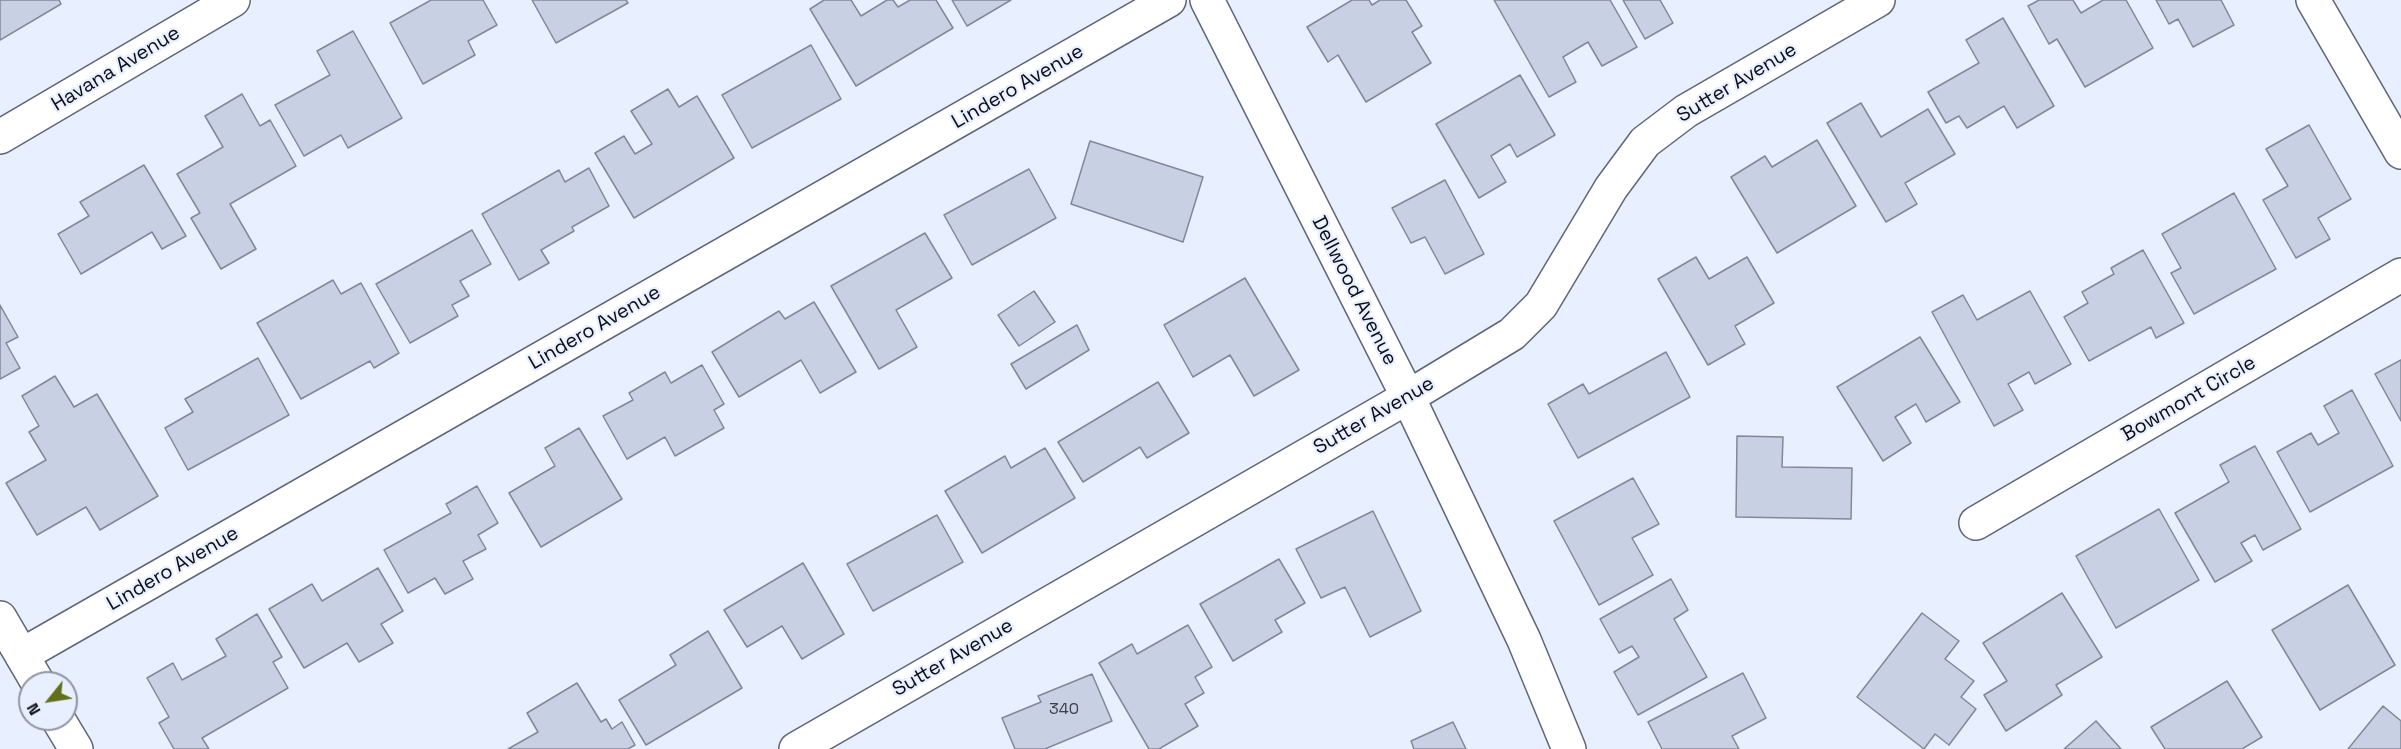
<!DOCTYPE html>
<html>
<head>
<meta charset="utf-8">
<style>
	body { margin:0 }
	#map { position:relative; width:2401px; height:749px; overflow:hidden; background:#e8efff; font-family:"Space Grotesk",sans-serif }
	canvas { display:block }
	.north { position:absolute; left:18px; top:671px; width:60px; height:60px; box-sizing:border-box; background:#e8efff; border:2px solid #9095a1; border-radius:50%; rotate:240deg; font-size:16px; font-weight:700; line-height:24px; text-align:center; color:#0c0e15 }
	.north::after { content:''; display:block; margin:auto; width:21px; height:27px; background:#63701a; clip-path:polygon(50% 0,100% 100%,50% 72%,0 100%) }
</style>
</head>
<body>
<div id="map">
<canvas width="2401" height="749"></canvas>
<div class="north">N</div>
</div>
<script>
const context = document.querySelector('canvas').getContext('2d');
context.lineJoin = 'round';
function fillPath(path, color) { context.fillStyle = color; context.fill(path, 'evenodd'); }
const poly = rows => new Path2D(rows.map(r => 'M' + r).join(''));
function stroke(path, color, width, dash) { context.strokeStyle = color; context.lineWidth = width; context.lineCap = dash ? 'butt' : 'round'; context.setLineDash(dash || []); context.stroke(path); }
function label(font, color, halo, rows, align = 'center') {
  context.font = font + ' "Space Grotesk",sans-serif'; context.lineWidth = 4.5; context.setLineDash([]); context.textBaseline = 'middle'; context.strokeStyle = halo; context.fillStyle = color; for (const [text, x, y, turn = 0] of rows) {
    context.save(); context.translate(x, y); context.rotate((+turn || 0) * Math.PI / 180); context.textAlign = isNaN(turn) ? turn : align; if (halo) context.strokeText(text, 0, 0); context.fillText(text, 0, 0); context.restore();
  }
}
const building = poly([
	[0,0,59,0,61,4,0,40,0,0],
	[431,0,483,0,497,25,468,41,475,55,423,84,390,23,431,0],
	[532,0,626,0,628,3,556,43,532,0],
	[824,0,851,0,861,16,887,0,893,0,898,7,910,0,936,0,953,28,856,86,810,9,824,0],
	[952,0,1011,0,967,26,952,0],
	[1352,0,1369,0,1372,5,1380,0,1406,0,1422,26,1412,32,1431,63,1366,102,1338,55,1328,62,1307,27,1352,0],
	[1494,0,1610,0,1637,47,1602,66,1588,42,1563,57,1576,82,1549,97,1494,0],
	[1623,0,1660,0,1673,23,1645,39,1623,0],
	[2039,0,2073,0,2081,13,2103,0,2126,0,2153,48,2085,87,2057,39,2049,44,2028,6,2039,0],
	[2156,0,2221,0,2234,25,2193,47,2178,19,2169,24,2156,0],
	[2003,18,2054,106,2017,128,2004,106,1967,128,1959,116,1946,123,1928,92,1979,63,1966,40,2003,18],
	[353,31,402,118,348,148,341,135,304,156,275,105,330,75,317,51,353,31],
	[811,45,841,99,752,148,722,95,811,45],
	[1520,75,1555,135,1517,157,1510,144,1491,156,1506,182,1479,198,1436,124,1520,75],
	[668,89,679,107,697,96,734,158,634,218,595,153,624,136,635,154,652,144,631,111,668,89],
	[242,94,260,126,270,120,296,166,230,204,256,249,221,269,191,218,200,213,177,174,223,147,205,116,242,94],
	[1861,103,1881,137,1928,109,1955,154,1905,183,1917,204,1886,222,1827,123,1861,103],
	[2309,125,2351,199,2318,218,2330,239,2296,258,2263,200,2288,186,2266,149,2309,125],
	[1817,140,1856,206,1777,253,1731,177,1765,156,1772,167,1817,140],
	[1090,141,1203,177,1183,242,1071,204,1090,141],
	[144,165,186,236,162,249,152,232,81,274,58,234,89,216,80,202,144,165],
	[589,168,609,206,572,227,574,231,541,250,549,263,519,280,482,214,559,170,565,182,589,168],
	[1029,169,1056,218,972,265,944,215,1029,169],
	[1445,180,1484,254,1445,274,1425,237,1411,243,1392,208,1445,180],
	[2234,193,2276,269,2194,314,2171,273,2181,268,2162,234,2234,193],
	[472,230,491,264,460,281,469,296,452,305,458,316,410,343,376,284,472,230],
	[925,233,952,278,896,310,917,347,879,369,831,286,925,233],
	[2143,250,2184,323,2156,338,2151,327,2089,361,2064,317,2088,303,2082,292,2114,274,2111,268,2143,250],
	[1696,257,1709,279,1747,257,1774,303,1735,326,1745,344,1708,365,1658,279,1696,257],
	[1245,278,1299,370,1254,396,1230,355,1193,377,1164,325,1245,278],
	[333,280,341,294,361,283,399,353,374,368,370,361,301,399,257,323,333,280],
	[1034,291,1055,322,1019,346,998,315,1034,291],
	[2030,291,2071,364,2035,384,2029,372,2008,384,2023,410,1994,426,1932,312,1963,295,1977,320,2030,291],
	[814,302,856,372,820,393,801,360,739,397,712,352,779,311,785,319,814,302],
	[0,305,18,337,6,343,20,368,0,379,0,305],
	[1077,325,1089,350,1026,389,1011,364,1077,325],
	[1920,337,1960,402,1926,422,1916,404,1895,417,1911,443,1883,461,1837,387,1920,337],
	[1666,352,1690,397,1578,458,1548,404,1583,384,1589,394,1666,352],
	[258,358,289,415,188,470,165,428,193,412,185,399,258,358],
	[2401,360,2401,421,2375,374,2401,360],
	[702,365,724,404,714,410,724,428,675,456,665,437,627,459,603,416,633,400,629,393,665,372,671,383,702,365],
	[55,376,74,407,97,394,158,496,100,530,86,507,37,535,6,483,46,460,29,432,39,426,22,396,55,376],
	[1158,382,1189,433,1147,458,1140,447,1083,482,1058,442,1158,382],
	[2352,390,2393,466,2310,512,2277,452,2311,433,2318,445,2339,433,2324,406,2352,390],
	[579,428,622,499,541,547,509,493,555,466,545,448,579,428],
	[1737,436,1783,437,1782,467,1852,468,1851,519,1736,517,1737,436],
	[2255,446,2301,529,2263,550,2255,535,2241,543,2252,561,2215,582,2175,513,2229,482,2220,465,2255,446],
	[1045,448,1075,498,982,553,945,491,1005,456,1011,468,1045,448],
	[1633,478,1659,524,1632,538,1653,575,1599,605,1554,521,1633,478],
	[477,486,498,523,478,535,486,549,463,561,473,579,445,594,435,578,408,593,384,550,451,513,446,504,477,486],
	[2159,509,2199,580,2116,628,2076,556,2159,509],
	[1373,511,1421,611,1370,637,1345,587,1321,598,1296,549,1373,511],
	[937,515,963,562,873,611,847,564,937,515],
	[1279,559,1305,603,1275,620,1282,632,1233,661,1200,604,1279,559],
	[803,563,844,634,802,659,782,626,747,647,724,610,803,563],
	[378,568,403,611,381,624,393,643,359,662,347,643,304,668,269,609,312,584,322,601,378,568],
	[1671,579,1688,610,1674,619,1707,677,1638,715,1614,672,1639,657,1632,646,1619,653,1600,619,1671,579],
	[2348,585,2395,665,2320,710,2272,630,2348,585],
	[2062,593,2102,657,2056,685,2062,695,2006,731,1984,695,2007,681,1983,643,2062,593],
	[1922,613,1959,641,1945,659,1974,681,1961,697,1976,709,1949,745,1935,734,1924,749,1857,697,1922,613],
	[257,614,282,657,273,662,288,688,202,738,209,749,174,749,159,723,169,717,147,678,173,663,182,680,226,656,216,639,257,614],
	[1188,625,1212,667,1195,677,1204,693,1185,704,1198,726,1159,749,1149,749,1099,663,1132,644,1137,654,1188,625],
	[708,631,742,688,646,745,619,700,676,665,670,655,708,631],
	[1743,673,1766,718,1732,736,1739,749,1662,749,1648,722,1743,673],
	[1092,674,1112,721,1045,749,1015,749,1002,718,1041,702,1038,696,1092,674],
	[2227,681,2262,737,2242,749,2165,749,2151,727,2227,681],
	[577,683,601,722,606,719,612,729,622,722,635,745,628,749,508,749,538,732,527,713,577,683],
	[2383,706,2401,721,2401,749,2348,749,2383,706],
	[2096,721,2121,749,2064,749,2096,721],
	[1453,722,1466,749,1414,749,1411,741,1453,722]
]);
const street = poly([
	[1207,0,1408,397,1524,640,1569,749],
	[0,137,233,0],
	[1976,523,2401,275],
	[22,655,1169,0],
	[796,749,1408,397,1512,334,1541,305,1611,188,1645,142,1686,111,1878,0]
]);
const secondary = poly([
	[2313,0,2401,152],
	[0,618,38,683],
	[58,719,76,749]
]);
const numberNames = [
	["340",1064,710]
];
const streetNames = [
	["Havana Avenue",116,69,-31],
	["Sutter Avenue",1737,83,-31],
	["Lindero Avenue",1018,87,-30],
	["Dellwood Avenue",1354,291,63],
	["Lindero Avenue",595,328,-30],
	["Bowmont Circle",2189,399,-30],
	["Sutter Avenue",1374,416,-30],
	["Lindero Avenue",173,569,-30],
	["Sutter Avenue",953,658,-30]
];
fillPath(building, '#c8d0e3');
stroke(building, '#81889a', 1.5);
stroke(street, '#5f6677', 36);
stroke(secondary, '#5f6677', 36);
stroke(street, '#fff', 33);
stroke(secondary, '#fff', 33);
label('16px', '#3b3e48', null, numberNames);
label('20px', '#0c0e15', '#e8efff', streetNames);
</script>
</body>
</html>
